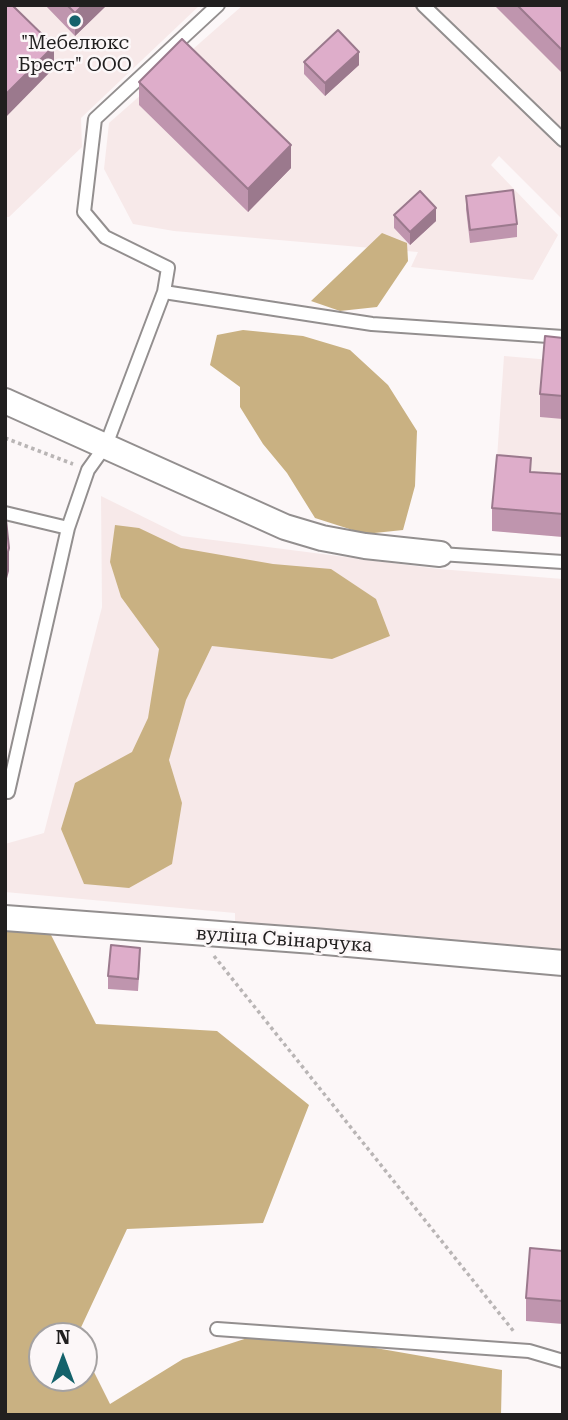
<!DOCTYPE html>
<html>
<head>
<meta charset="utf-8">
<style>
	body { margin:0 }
	#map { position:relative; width:568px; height:1420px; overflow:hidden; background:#fcf7f8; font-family:"Roboto Serif",serif }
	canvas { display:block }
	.frame { position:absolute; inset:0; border:7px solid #211f1f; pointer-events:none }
	.north { position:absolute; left:28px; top:1322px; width:70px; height:70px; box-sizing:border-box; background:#fcf7f8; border:2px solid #a4a1a1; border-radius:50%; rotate:0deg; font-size:19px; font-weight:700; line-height:28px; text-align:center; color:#211f1f }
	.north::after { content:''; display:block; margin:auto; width:24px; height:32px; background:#14626b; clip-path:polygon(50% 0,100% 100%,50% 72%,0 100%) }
</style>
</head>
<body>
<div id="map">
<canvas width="568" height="1420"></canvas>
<div class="frame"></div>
<div class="north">N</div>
</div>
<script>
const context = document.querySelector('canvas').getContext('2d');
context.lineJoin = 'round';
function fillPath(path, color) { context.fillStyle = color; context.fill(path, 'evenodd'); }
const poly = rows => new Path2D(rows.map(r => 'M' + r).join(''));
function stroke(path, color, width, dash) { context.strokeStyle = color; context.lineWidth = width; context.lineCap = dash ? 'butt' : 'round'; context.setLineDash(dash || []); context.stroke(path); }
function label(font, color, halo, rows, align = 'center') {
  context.font = font + ' "Roboto Serif",serif'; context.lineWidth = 5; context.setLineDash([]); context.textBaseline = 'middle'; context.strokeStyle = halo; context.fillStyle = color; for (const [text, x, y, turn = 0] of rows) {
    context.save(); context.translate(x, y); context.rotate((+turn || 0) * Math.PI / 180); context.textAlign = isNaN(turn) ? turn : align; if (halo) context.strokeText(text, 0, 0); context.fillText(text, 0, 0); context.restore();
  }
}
const built = poly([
	[5,5,200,5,81,118,82,147,9,217,5,217],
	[243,5,563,5,563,220,499,156,491,165,558,235,533,280,411,267,418,252,174,231,133,224,104,169,109,123],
	[504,356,563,361,563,537,492,531],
	[101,496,182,536,439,569,563,579,563,963,235,936,235,913,5,892,5,844,44,833,102,607]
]);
const forest = poly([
	[382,233,407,243,408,261,377,307,340,311,311,301],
	[243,330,303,336,350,350,388,385,417,431,415,486,403,530,365,534,315,518,287,473,263,444,240,407,240,387,210,365,217,335],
	[115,525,139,528,181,548,273,564,331,569,376,599,390,636,332,659,212,646,186,700,169,760,182,803,172,864,129,888,84,884,61,829,75,783,132,752,148,718,159,649,121,597,110,562],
	[5,920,49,931,96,1024,217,1031,309,1105,263,1223,127,1229,77,1336,42,1336,42,1378,84,1378,84,1352,110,1404,183,1359,272,1330,502,1370,501,1415,5,1415]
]);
const path = poly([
	[5,438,73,464],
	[214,956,515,1333]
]);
const lane = poly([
	[423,5,563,140],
	[164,292,372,324,563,337],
	[5,513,68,528],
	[440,554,563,562],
	[8,792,68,528,88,470,106,445,164,292,168,268,105,237,84,212,95,119,218,5],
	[217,1329,529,1351,563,1361]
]);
const street = poly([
	[5,401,285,527,322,538,365,546,440,554],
	[5,918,314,941,563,963]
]);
const wall = poly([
	[45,5,107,5,75,36],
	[494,5,563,5,563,74],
	[304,62,359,65,325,96,304,74],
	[139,82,291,168,248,212,139,105],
	[466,196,517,224,517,237,470,243,466,209],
	[394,215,436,221,410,245,394,228],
	[563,338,563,419,540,417,540,394],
	[531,472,563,474,563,537,492,531,492,508],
	[140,961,138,991,108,989,108,976],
	[563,1251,563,1324,526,1321,526,1298]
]);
const shadedWall = poly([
	[83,5,107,5,75,36,75,13],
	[54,46,54,68,5,118,5,95],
	[359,52,359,65,325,96,325,83],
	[291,145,291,168,248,212,248,189],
	[436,208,436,221,410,245,410,232],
	[9,548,9,571,5,586,5,563]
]);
const building = poly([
	[5,5,12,5,54,46,5,95,5,5],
	[67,5,83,5,75,13,67,5],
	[517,5,563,5,563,51,517,5],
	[338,30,359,52,325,83,304,62,338,30],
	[182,39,291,145,248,189,139,82,182,39],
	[513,190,517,224,470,230,466,196,513,190],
	[420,191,436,208,410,232,394,215,420,191],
	[545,336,563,338,563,396,540,394,545,336],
	[497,455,531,458,530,472,563,474,563,514,492,508,497,455],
	[5,510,9,548,5,563,5,510],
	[111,945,140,948,138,979,108,976,111,945],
	[530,1248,563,1251,563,1301,526,1298,530,1248]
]);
const markers = [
	[75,21,7,"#14626b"]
];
const poiNames = [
	["\"Мебелюкс",75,43],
	["Брест\" ООО",75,65]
];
const streetNames = [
	["вуліца Свінарчука",284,940,4]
];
fillPath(built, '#f7e9e9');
fillPath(forest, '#c9b182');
stroke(lane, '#938f8f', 16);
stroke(street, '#938f8f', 28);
stroke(path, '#b9b5b5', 3.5, [3.5, 3.5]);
stroke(lane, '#fff', 12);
stroke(street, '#fff', 24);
fillPath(wall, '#bf95ae');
fillPath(shadedWall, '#9b798d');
fillPath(building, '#deadca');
stroke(building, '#9b798d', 2);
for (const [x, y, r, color] of markers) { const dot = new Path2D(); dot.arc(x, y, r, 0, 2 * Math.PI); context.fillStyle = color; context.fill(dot); stroke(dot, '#fcf7f8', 2.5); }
label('19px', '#211f1f', '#fcf7f8', poiNames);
label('19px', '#211f1f', '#fcf7f8', streetNames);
</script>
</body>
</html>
